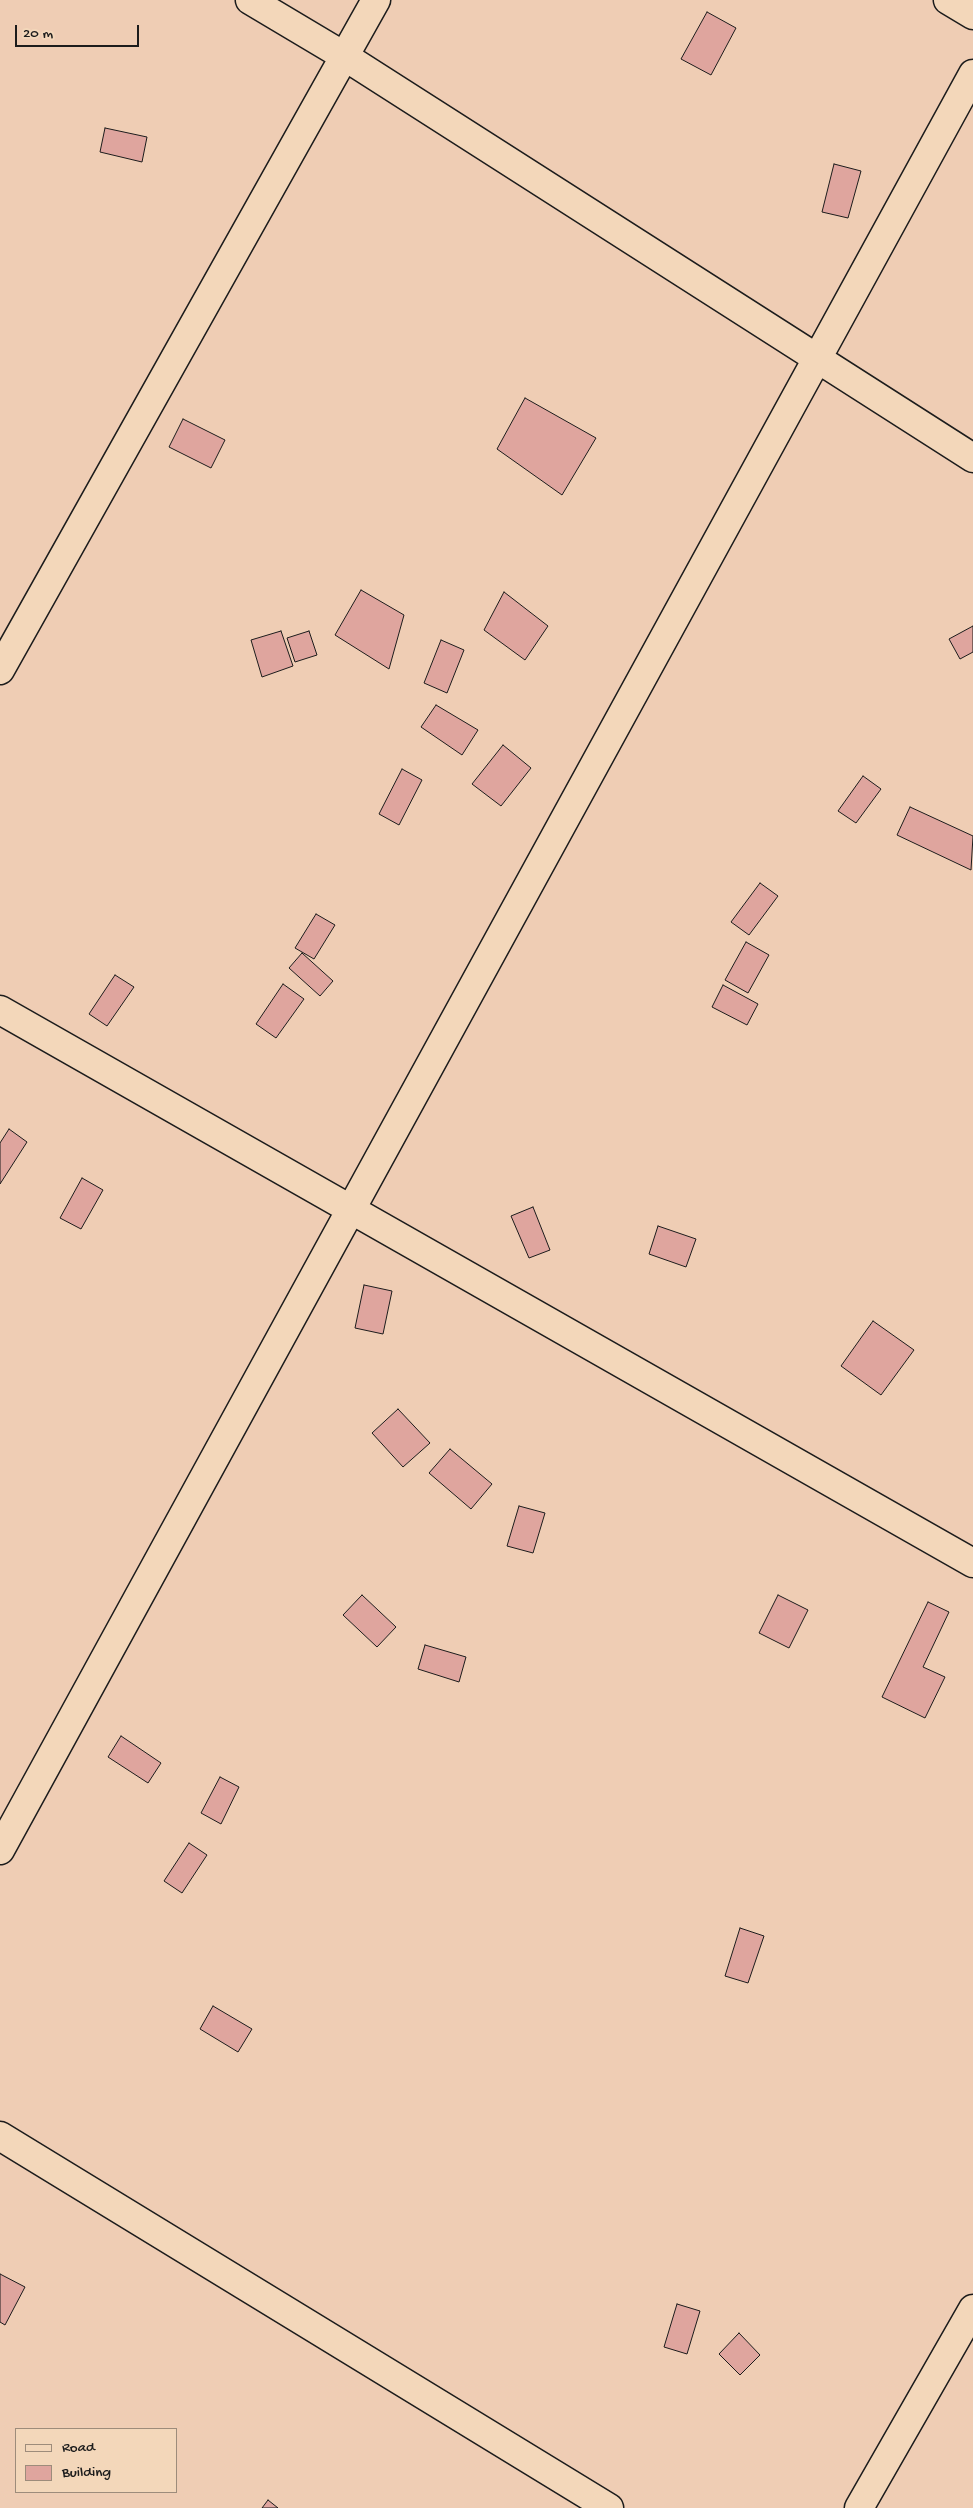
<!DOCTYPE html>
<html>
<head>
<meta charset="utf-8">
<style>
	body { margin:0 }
	#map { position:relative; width:973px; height:2508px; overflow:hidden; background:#efcdb4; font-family:"Gochi Hand",sans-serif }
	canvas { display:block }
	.legend { position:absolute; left:15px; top:2428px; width:162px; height:65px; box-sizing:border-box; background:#f3d7ba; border:1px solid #9d8c7b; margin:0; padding:6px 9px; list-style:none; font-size:15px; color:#1c1c1c }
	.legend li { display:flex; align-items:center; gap:10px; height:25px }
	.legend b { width:25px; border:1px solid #9d8c7b }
	.scale { position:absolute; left:15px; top:25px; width:124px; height:22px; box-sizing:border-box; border:2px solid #1c1c1c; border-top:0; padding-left:6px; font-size:15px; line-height:18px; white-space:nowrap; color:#1c1c1c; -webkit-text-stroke:4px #f3d7ba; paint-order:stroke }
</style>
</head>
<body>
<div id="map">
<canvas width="973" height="2508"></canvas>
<ul class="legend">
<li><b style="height:6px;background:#f3d7ba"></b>Road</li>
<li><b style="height:14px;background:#dfa59e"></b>Building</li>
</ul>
<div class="scale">20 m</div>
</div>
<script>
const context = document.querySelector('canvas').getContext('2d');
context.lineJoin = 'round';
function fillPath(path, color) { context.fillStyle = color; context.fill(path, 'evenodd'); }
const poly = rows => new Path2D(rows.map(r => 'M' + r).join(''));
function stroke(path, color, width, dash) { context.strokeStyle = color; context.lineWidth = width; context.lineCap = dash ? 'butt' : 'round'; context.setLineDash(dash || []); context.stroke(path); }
const building = poly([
	[707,12,736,28,711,75,681,59,707,12],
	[105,128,147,137,142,162,100,152,105,128],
	[834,164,861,171,848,218,822,212,834,164],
	[525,398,596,438,562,495,497,449,525,398],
	[183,419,225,440,211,468,169,447,183,419],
	[361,590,404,615,389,669,335,635,361,590],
	[504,592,548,626,525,660,484,630,504,592],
	[973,626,973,652,960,659,949,639,973,626],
	[281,631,293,666,262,677,251,640,281,631],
	[309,631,317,655,295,662,287,638,309,631],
	[441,640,464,650,447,693,424,683,441,640],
	[436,705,478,730,462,755,421,727,436,705],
	[503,745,531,768,501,806,472,784,503,745],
	[402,769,422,780,399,825,379,814,402,769],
	[863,776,881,789,856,823,838,811,863,776],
	[910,807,973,836,971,870,897,835,910,807],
	[760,883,778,896,749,935,731,922,760,883],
	[316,914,335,925,314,959,295,948,316,914],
	[746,942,769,955,748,993,725,980,746,942],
	[302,953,333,981,320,996,289,968,302,953],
	[115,975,134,987,107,1026,89,1014,115,975],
	[283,984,304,999,276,1038,256,1024,283,984],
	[723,985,758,1004,747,1025,712,1007,723,985],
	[9,1129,27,1142,0,1184,0,1143,9,1129],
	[82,1178,103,1190,81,1229,60,1218,82,1178],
	[533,1207,550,1250,529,1258,511,1216,533,1207],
	[658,1226,696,1239,686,1267,649,1254,658,1226],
	[364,1285,392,1291,383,1334,355,1328,364,1285],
	[873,1321,914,1350,881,1395,841,1366,873,1321],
	[398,1409,430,1443,403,1467,372,1433,398,1409],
	[450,1449,492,1484,471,1509,429,1473,450,1449],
	[519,1506,545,1513,533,1553,507,1546,519,1506],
	[362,1595,396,1627,377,1647,343,1615,362,1595],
	[778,1595,808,1610,789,1648,759,1633,778,1595],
	[928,1602,949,1612,923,1667,945,1677,925,1718,882,1697,928,1602],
	[425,1645,466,1657,459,1682,418,1669,425,1645],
	[121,1736,161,1763,148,1783,108,1757,121,1736],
	[220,1777,239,1787,221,1824,201,1813,220,1777],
	[189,1843,207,1855,182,1893,164,1881,189,1843],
	[740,1928,764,1936,748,1983,725,1976,740,1928],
	[213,2006,252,2029,238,2052,200,2029,213,2006],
	[0,2274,25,2287,5,2325,0,2322,0,2274],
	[677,2304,700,2311,687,2354,664,2347,677,2304],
	[739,2333,760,2355,740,2375,719,2354,739,2333],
	[268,2500,278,2508,262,2508,268,2500]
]);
const street = poly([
	[250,0,344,56,973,458],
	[948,0,973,15],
	[0,670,376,0],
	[0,1010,973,1563],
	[0,1850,973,74],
	[0,2136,609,2508],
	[859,2508,973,2309]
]);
fillPath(building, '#dfa59e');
stroke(building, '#1c1c1c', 1);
stroke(street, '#1c1c1c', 31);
stroke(street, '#f3d7ba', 28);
</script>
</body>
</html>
